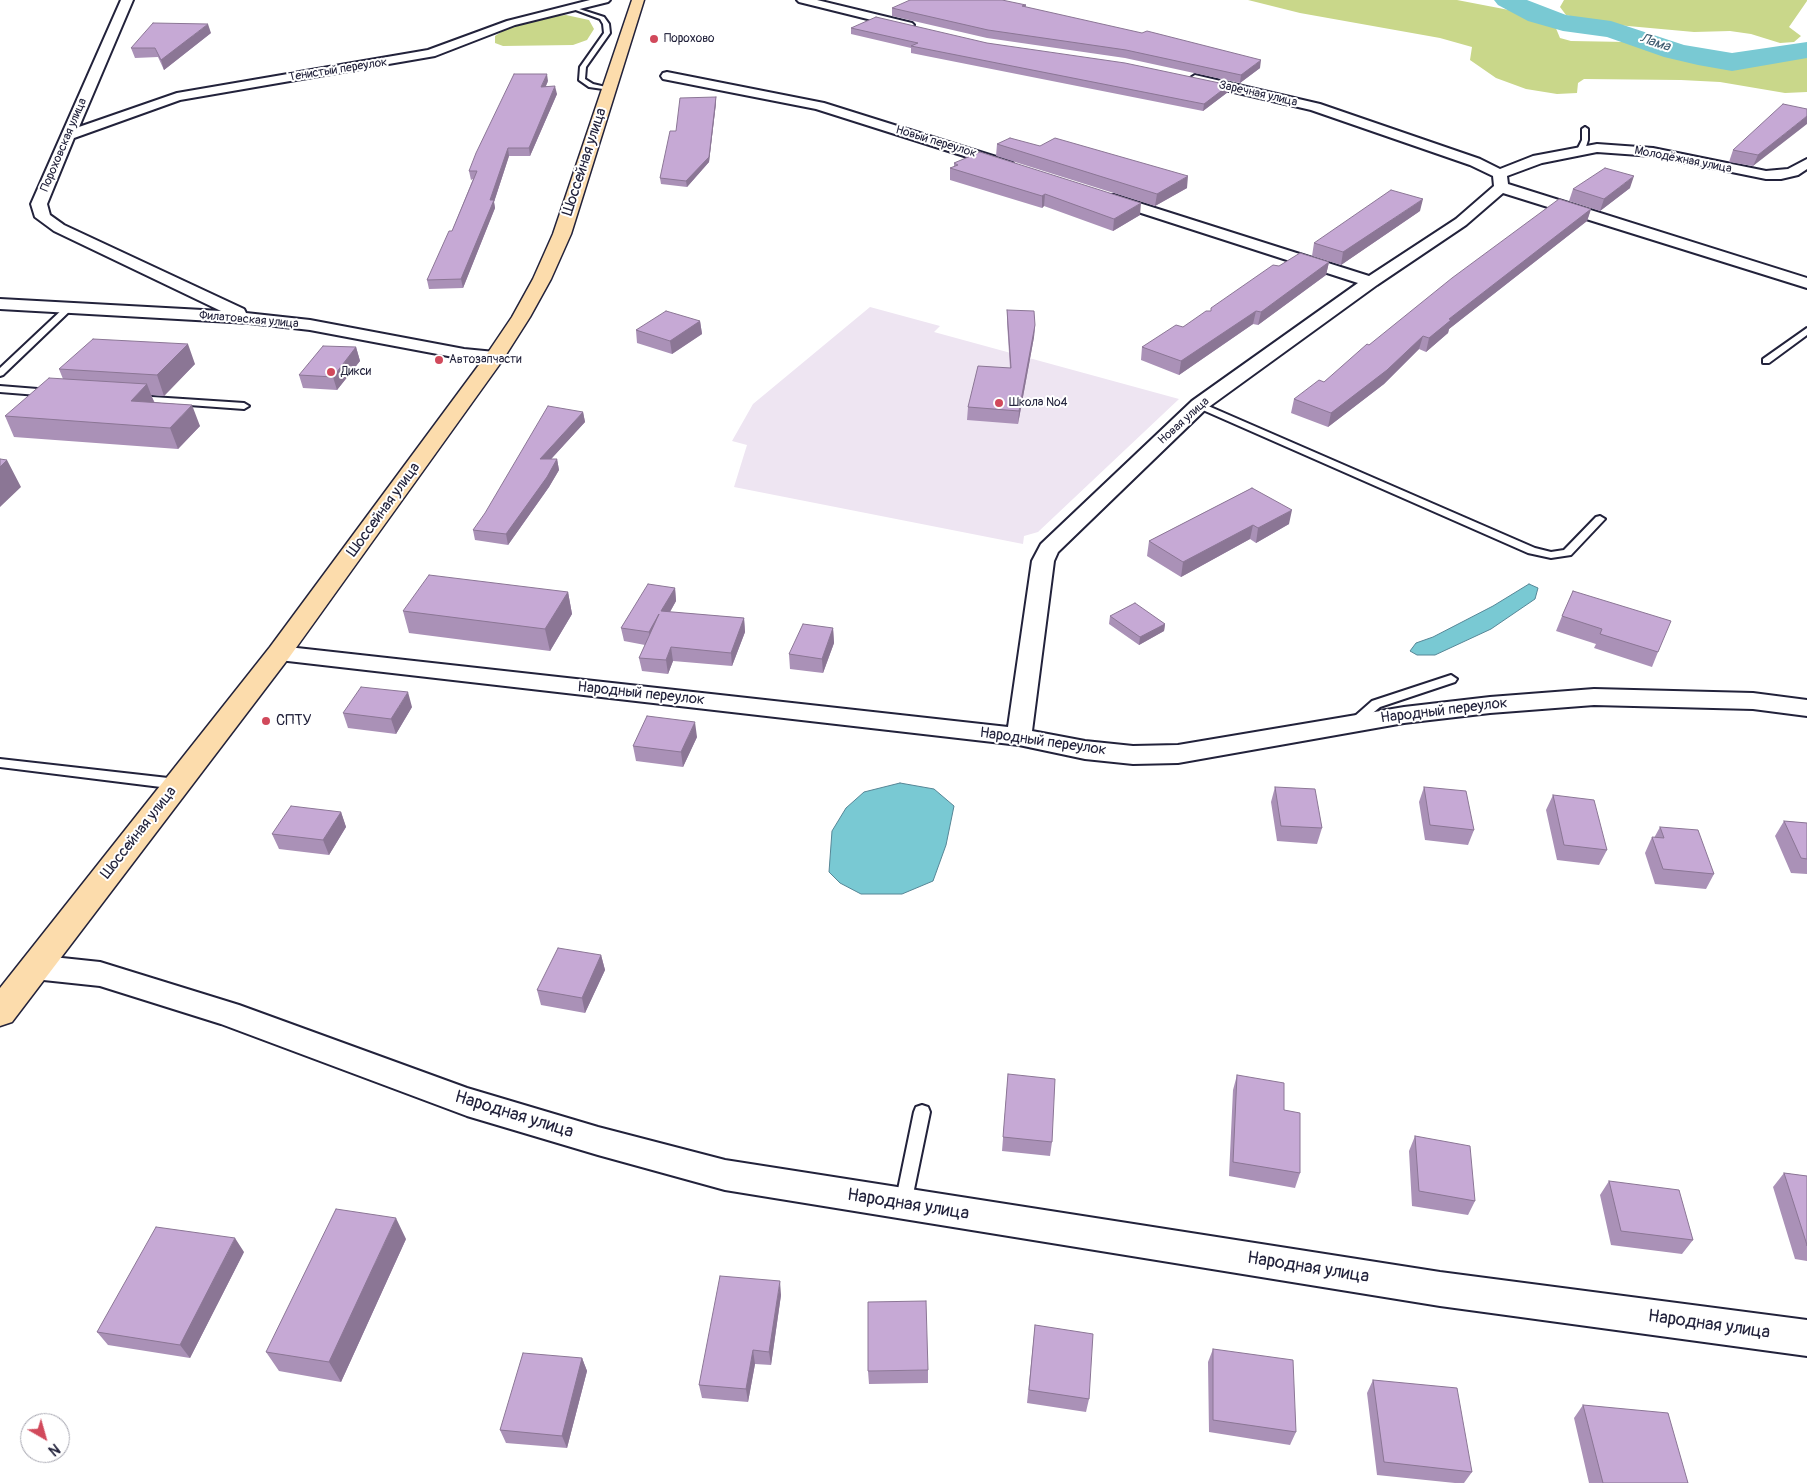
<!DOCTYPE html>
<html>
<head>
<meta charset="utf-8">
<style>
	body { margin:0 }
	#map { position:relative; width:1807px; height:1483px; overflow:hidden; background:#fff; font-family:Pangolin,sans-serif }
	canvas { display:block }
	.north { position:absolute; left:20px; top:1413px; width:50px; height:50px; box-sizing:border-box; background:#fff; border:1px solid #a7a7b1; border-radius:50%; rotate:142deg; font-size:14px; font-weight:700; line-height:20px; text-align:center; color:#22223b }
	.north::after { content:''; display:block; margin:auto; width:18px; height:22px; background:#d1495b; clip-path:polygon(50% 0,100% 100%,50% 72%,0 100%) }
</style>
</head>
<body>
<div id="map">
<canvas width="1807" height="1483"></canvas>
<div class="north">N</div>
</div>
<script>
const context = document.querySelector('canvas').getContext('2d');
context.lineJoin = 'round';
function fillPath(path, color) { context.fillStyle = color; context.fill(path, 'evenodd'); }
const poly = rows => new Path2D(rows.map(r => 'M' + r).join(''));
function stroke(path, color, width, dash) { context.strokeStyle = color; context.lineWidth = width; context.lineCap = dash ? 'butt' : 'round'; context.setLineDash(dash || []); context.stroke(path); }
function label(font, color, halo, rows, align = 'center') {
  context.font = font + ' Pangolin,sans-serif'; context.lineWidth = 4; context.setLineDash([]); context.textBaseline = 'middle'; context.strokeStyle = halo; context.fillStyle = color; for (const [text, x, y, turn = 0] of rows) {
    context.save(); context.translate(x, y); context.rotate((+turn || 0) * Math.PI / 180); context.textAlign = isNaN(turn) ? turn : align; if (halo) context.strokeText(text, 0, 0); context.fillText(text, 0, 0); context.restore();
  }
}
const built = poly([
	[870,307,940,326,934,332,1179,399,1038,532,1024,536,1023,544,734,487,747,445,732,441,753,404]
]);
const green = poly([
	[1248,0,1457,0,1509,10,1535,17,1555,26,1560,38,1571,41,1627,42,1707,63,1726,66,1757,64,1807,56,1807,92,1785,93,1720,82,1681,80,1584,79,1578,83,1577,93,1557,94,1526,89,1496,78,1470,60,1472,47,1440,38,1300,13],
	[1564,0,1807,0,1807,1,1789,27,1801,36,1794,42,1780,43,1751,34,1730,31,1694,32,1617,25,1583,19,1566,15,1560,7],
	[566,15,589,20,594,29,587,40,573,45,503,46,495,43,495,36,510,26,544,17]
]);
const water = poly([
	[1529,584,1538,588,1535,599,1491,629,1435,655,1417,655,1410,651,1416,643,1433,637,1493,606,1529,584],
	[900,783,934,789,954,806,946,845,933,881,902,894,861,894,840,883,829,872,832,831,846,808,864,792,900,783]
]);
const river = poly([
	[1494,0,1527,0,1566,15,1611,21,1684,45,1732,53,1807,42,1807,58,1732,71,1698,65,1664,57,1607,37,1563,31,1528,21,1498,5,1494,0]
]);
const service = poly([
	[573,7,604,17,609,24,610,33,586,67,585,79,593,84,610,88,610,90,589,87,579,80,580,67,604,33,603,24,600,19,573,9,573,7],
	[1585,127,1588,129,1588,140,1585,150,1581,152,1577,150,1582,140,1582,129,1585,127],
	[66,306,73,308,3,375,0,376,0,368,66,306],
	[1807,328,1807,335,1769,363,1763,363,1763,359,1807,328],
	[0,386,50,390,55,393,50,396,0,392,0,386],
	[137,396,244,403,249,406,244,409,134,401,134,397,137,396],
	[1199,402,1535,548,1551,552,1564,550,1596,517,1600,516,1605,519,1571,555,1551,558,1528,553,1196,407,1194,405,1199,402],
	[1451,675,1457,679,1455,682,1380,707,1357,726,1353,727,1347,723,1372,701,1451,675],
	[0,759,177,779,183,784,177,789,0,767,0,759],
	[922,1105,928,1107,930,1112,911,1204,909,1209,903,1212,897,1209,895,1204,914,1112,916,1107,922,1105]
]);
const minor = poly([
	[121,0,133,0,79,127,177,93,428,50,507,21,590,0,610,0,608,2,515,25,435,56,180,100,74,138,47,204,50,215,64,225,244,309,246,313,310,320,464,349,495,352,501,353,504,357,501,361,495,362,464,359,310,330,249,323,0,309,0,299,221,311,54,231,35,217,31,204,121,0],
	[797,0,817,0,912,23,914,25,908,29,799,2,797,0],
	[667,72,824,103,1012,162,1014,165,1012,168,1002,168,816,109,663,79,661,76,663,73,667,72],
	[1195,75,1320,104,1480,159,1500,169,1533,156,1597,144,1653,148,1766,171,1788,169,1807,159,1807,169,1798,175,1781,179,1766,179,1653,156,1597,152,1542,163,1507,176,1508,184,1807,278,1807,288,1503,193,1466,225,1377,285,1206,409,1058,552,1054,561,1032,731,1085,741,1133,746,1178,745,1404,707,1490,697,1594,689,1753,693,1807,700,1807,716,1753,709,1594,705,1490,713,1404,723,1178,763,1133,764,1085,759,1019,745,279,660,271,658,267,653,271,648,279,646,1008,727,1032,561,1041,544,1192,401,1358,283,1104,201,1102,198,1104,195,1114,195,1369,276,1456,219,1494,186,1493,176,1470,165,1311,110,1191,82,1189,79,1195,75],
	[34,955,100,962,239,1005,467,1088,598,1127,725,1160,1440,1272,1807,1320,1807,1356,1440,1306,725,1190,598,1155,467,1116,221,1024,100,986,34,979,24,975,19,967,24,959,34,955]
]);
const primary = poly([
	[632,0,644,0,571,234,551,279,530,317,502,361,288,659,12,1022,0,1026,0,988,270,647,487,354,512,317,533,279,553,234,632,0]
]);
const wall = poly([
	[1026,5,1026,7,1260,68,1240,83,1125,58,987,38,892,16,892,8],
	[851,28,987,43,1229,85,1228,92,1203,111,911,53,911,48,851,34],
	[211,33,164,70,158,57,135,58,131,48],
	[548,81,546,86,557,94,530,156,509,156,494,202,495,208,463,288,429,289,427,280,452,231,473,179,471,180,469,171],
	[716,103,709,162,687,187,661,184,660,178,676,131],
	[1807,109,1753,166,1729,162,1733,150],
	[997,144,1040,146,1187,188,1155,206,996,156],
	[954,163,1140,215,1113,231,1044,206,1042,208,950,180,950,168,954,167],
	[1630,188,1600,211,1569,201,1573,189],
	[1591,209,1587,221,1449,329,1448,333,1426,352,1419,349,1384,384,1328,427,1291,413,1294,399,1324,382,1369,345],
	[1420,211,1341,265,1312,256,1314,243],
	[1329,262,1326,275,1258,325,1253,324,1179,375,1141,360,1142,347,1183,327,1211,311,1279,266],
	[1007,310,1035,325,1034,337,1018,424,967,420,968,407,1010,368,1007,322],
	[700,321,702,334,672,354,637,343,636,330],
	[356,347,360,361,337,390,303,388,299,375],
	[195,364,164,396,151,395,155,403,200,426,178,449,14,437,5,416,63,379,59,369],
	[583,412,585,422,551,459,557,459,559,470,549,487,508,545,475,540,473,530],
	[1252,488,1289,524,1256,543,1250,539,1181,577,1147,556,1149,541],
	[675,588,676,601,670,612,744,618,745,632,732,666,673,661,668,674,642,671,639,658,645,645,624,641,621,628],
	[1573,591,1658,652,1652,667,1594,648,1596,644,1556,631,1562,616],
	[568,592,572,614,550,651,409,633,403,611],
	[1110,616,1165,624,1164,631,1139,645,1109,624],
	[833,628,834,643,823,673,790,669,789,654],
	[412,707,396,734,348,728,343,713],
	[697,737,683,767,636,761,633,746],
	[1275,787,1322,828,1317,844,1277,841,1271,802],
	[1424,787,1474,830,1468,845,1425,840,1419,802],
	[1553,795,1607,850,1599,865,1557,860,1546,810],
	[341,812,346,827,329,855,279,849,272,834],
	[1784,821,1807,823,1807,874,1791,873,1775,836],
	[1660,827,1714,874,1706,889,1655,884,1645,853,1652,837,1654,838],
	[601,955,605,970,585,1013,541,1005,537,990],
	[1008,1074,1052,1142,1050,1156,1002,1151],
	[1237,1075,1284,1110,1300,1173,1295,1188,1229,1176,1233,1090],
	[1415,1136,1475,1201,1468,1215,1412,1206,1409,1151],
	[1784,1173,1807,1176,1807,1261,1795,1259,1773,1187],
	[1609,1181,1693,1240,1682,1254,1611,1245,1600,1195],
	[406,1239,341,1382,279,1371,266,1352],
	[244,1252,190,1358,108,1345,97,1332],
	[781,1295,771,1365,755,1364,748,1402,702,1398,699,1385],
	[1035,1325,1089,1399,1086,1412,1027,1403],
	[1213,1349,1296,1432,1290,1445,1209,1432,1208,1362],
	[582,1358,587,1371,567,1448,506,1443,500,1430],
	[928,1370,928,1383,869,1384,868,1371],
	[1373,1380,1472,1472,1464,1483,1455,1483,1377,1475,1367,1393],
	[1583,1405,1688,1483,1589,1483,1574,1418]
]);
const shadedWall = poly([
	[208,24,211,33,164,70,161,60],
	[1261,60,1260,68,1240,83,1241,75],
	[547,74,548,81,542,94,541,87],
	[1229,85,1228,92,1203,111,1204,104],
	[555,86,557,94,530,156,529,148],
	[716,97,716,103,709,162,687,187,686,181],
	[1807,116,1807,124,1753,166,1758,155],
	[508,148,509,156,494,202,495,208,463,288,461,279,490,200],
	[1188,176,1187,188,1155,206,1157,194],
	[1634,176,1630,188,1600,211,1604,199],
	[1045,194,1044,206,1042,208,1042,196],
	[1423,199,1420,211,1341,265,1343,252],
	[1141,203,1140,215,1113,231,1114,219],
	[1591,209,1587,221,1449,329,1448,333,1426,352,1429,338,1449,319],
	[1329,262,1326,275,1258,325,1261,312],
	[1256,311,1253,324,1179,375,1181,361],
	[700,321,702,334,672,354,670,341],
	[1035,325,1034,337,1018,424,1019,411],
	[1423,336,1419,349,1384,384,1328,427,1331,413],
	[188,344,195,364,164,396,157,375],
	[356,347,360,361,337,390,333,377],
	[147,384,155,405,131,401],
	[192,405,200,426,178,449,170,428],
	[583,412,585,422,542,469,540,459],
	[557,459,559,470,549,487,508,545,506,534],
	[7,460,21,487,0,507,0,467],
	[1292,510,1289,524,1256,543,1258,528],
	[1253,525,1250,539,1181,577,1183,562],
	[675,588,676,601,663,624,661,611],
	[568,592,572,614,550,651,545,629],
	[659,614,651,646,649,632],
	[744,618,745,632,732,666,731,653],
	[1165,624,1164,631,1139,645,1140,637],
	[833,628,834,643,823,673,822,659],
	[671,647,673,661,668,674,666,660],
	[408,692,412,707,396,734,391,719],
	[695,722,697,737,683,767,681,752],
	[341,812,346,827,329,855,323,840],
	[601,955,605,970,585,1013,582,998],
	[396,1218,406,1239,341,1382,329,1362],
	[235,1238,244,1252,190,1358,180,1345],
	[780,1281,781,1295,771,1365,769,1352],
	[753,1350,755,1364,748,1402,746,1389],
	[582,1358,587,1371,567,1448,562,1436]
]);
const building = poly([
	[910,0,1002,0,1026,5,1022,6,1142,33,1147,31,1261,60,1241,75,1126,50,988,30,892,8,910,0],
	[876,17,987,43,1125,63,1229,85,1204,104,911,46,918,43,851,28,876,17],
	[153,23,208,24,161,60,155,48,131,48,153,23],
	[514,74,547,74,541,87,555,86,529,148,508,148,490,200,494,200,461,279,427,280,449,231,452,231,477,171,469,171,476,153,514,74],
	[716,97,709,157,686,181,660,178,670,131,676,131,680,98,716,97],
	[1783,104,1807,109,1807,116,1758,155,1733,150,1783,104],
	[1010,138,1040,146,1055,138,1188,176,1157,194,997,144,1010,138],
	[980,152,1141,203,1114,219,1045,194,1042,196,950,168,958,165,954,163,980,152],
	[1605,168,1634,176,1604,199,1573,189,1605,168],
	[1391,190,1423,199,1343,252,1314,243,1391,190],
	[1559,199,1591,209,1449,319,1451,320,1429,338,1423,336,1387,370,1331,413,1294,399,1319,380,1324,382,1367,344,1369,345,1452,278,1559,199],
	[1300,253,1329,262,1261,312,1256,311,1181,361,1142,347,1176,325,1183,327,1206,311,1211,311,1211,308,1273,265,1279,266,1300,253],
	[1007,310,1034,311,1035,325,1019,411,968,407,978,366,1011,368,1007,310],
	[666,311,700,321,670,341,636,330,666,311],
	[93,339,188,344,157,375,59,369,93,339],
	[323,346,356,347,333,377,299,375,323,346],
	[49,378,147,384,131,401,192,405,170,428,5,416,49,378],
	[548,406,583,412,540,459,557,459,547,477,506,534,473,530,485,513,548,406],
	[0,459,7,460,0,467,0,459],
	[1252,488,1292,510,1258,528,1253,525,1183,562,1149,541,1252,488],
	[429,575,568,592,545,629,403,611,429,575],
	[648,584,675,588,661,611,744,618,731,653,671,647,666,660,639,658,659,614,649,632,621,628,648,584],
	[1573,591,1671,621,1658,652,1600,634,1602,629,1562,616,1573,591],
	[1135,603,1165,624,1140,637,1110,616,1135,603],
	[803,624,833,628,822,659,789,654,803,624],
	[361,687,408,692,391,719,343,713,361,687],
	[647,716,695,722,681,752,633,746,647,716],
	[1275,787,1315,789,1322,828,1281,826,1275,787],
	[1424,787,1466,791,1474,830,1430,825,1424,787],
	[1553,795,1594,800,1607,850,1564,845,1553,795],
	[291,806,341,812,323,840,272,834,291,806],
	[1784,821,1807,823,1807,859,1801,858,1784,821],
	[1660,827,1698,830,1714,874,1663,869,1652,837,1664,838,1660,827],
	[558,948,601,955,582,998,537,990,558,948],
	[1008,1074,1055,1079,1052,1142,1003,1137,1008,1074],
	[1237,1075,1284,1083,1284,1110,1300,1113,1300,1173,1233,1162,1237,1075],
	[1415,1136,1470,1146,1475,1201,1419,1191,1415,1136],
	[1784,1173,1807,1176,1807,1246,1807,1245,1784,1173],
	[1609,1181,1679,1190,1693,1240,1621,1231,1609,1181],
	[336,1209,396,1218,329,1362,266,1352,336,1209],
	[156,1227,235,1238,180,1345,97,1332,156,1227],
	[720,1276,780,1281,769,1352,753,1350,746,1389,699,1385,720,1276],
	[926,1301,928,1370,868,1371,868,1302,926,1301],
	[1035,1325,1093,1334,1089,1399,1029,1390,1035,1325],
	[1213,1349,1293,1360,1296,1432,1213,1420,1213,1349],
	[523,1353,582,1358,562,1436,500,1430,523,1353],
	[1373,1380,1457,1388,1472,1472,1384,1462,1373,1380],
	[1583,1405,1668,1413,1688,1483,1603,1483,1583,1405]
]);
const markers = [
	[654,39,5,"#d1495b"],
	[439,360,5,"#d1495b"],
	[331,372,5,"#d1495b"],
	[999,403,5,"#d1495b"],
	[266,721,5,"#d1495b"]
];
const farPoinames = [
	["Порохово",664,39],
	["Автозапчасти",449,360],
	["Дикси",341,372],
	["Школа №4",1009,403]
];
const farStreetnames = [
	["Тенистый переулок",338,70,-9],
	["Заречная улица",1258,94,13],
	["Новый переулок",936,142,17],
	["Пороховская улица",64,145,-67],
	["Молодёжная улица",1683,160,11],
	["Филатовская улица",249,320,5],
	["Новая улица",1184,421,-42]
];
const farWaternames = [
	["Лама",1655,43,18]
];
const streetNames = [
	["Шоссейная улица",585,162,-72],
	["Шоссейная улица",384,510,-54],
	["Народный переулок",641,694,6],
	["Народный переулок",1444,711,-7],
	["Народный переулок",1043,742,8],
	["Шоссейная улица",139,833,-52]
];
const poiNames = [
	["СПТУ",276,721]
];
const nearStreetnames = [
	["Народная улица",514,1115,17],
	["Народная улица",908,1205,9],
	["Народная улица",1308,1268,9],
	["Народная улица",1709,1325,8]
];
fillPath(built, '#eee5f2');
fillPath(green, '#c9d78a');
fillPath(water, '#79c9d3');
stroke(water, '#568696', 1);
fillPath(river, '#79c9d3');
stroke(service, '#22223b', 4);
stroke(minor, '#22223b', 4);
stroke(primary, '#22223b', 3);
fillPath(service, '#fff');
fillPath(minor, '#fff');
fillPath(primary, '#fcdcac');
fillPath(wall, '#aa91b7');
fillPath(shadedWall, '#8b7695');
fillPath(building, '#c6a9d5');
stroke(building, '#8b7695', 1);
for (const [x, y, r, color] of markers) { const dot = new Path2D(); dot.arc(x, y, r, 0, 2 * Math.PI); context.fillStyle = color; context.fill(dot); stroke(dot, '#fff', 2); }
label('12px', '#22223b', '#fff', farPoinames, 'left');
label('12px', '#22223b', '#fff', farStreetnames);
label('italic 14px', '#405c70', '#fff', farWaternames);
label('15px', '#22223b', '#fff', streetNames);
label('15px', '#22223b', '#fff', poiNames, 'left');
label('18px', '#22223b', '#fff', nearStreetnames);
</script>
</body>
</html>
